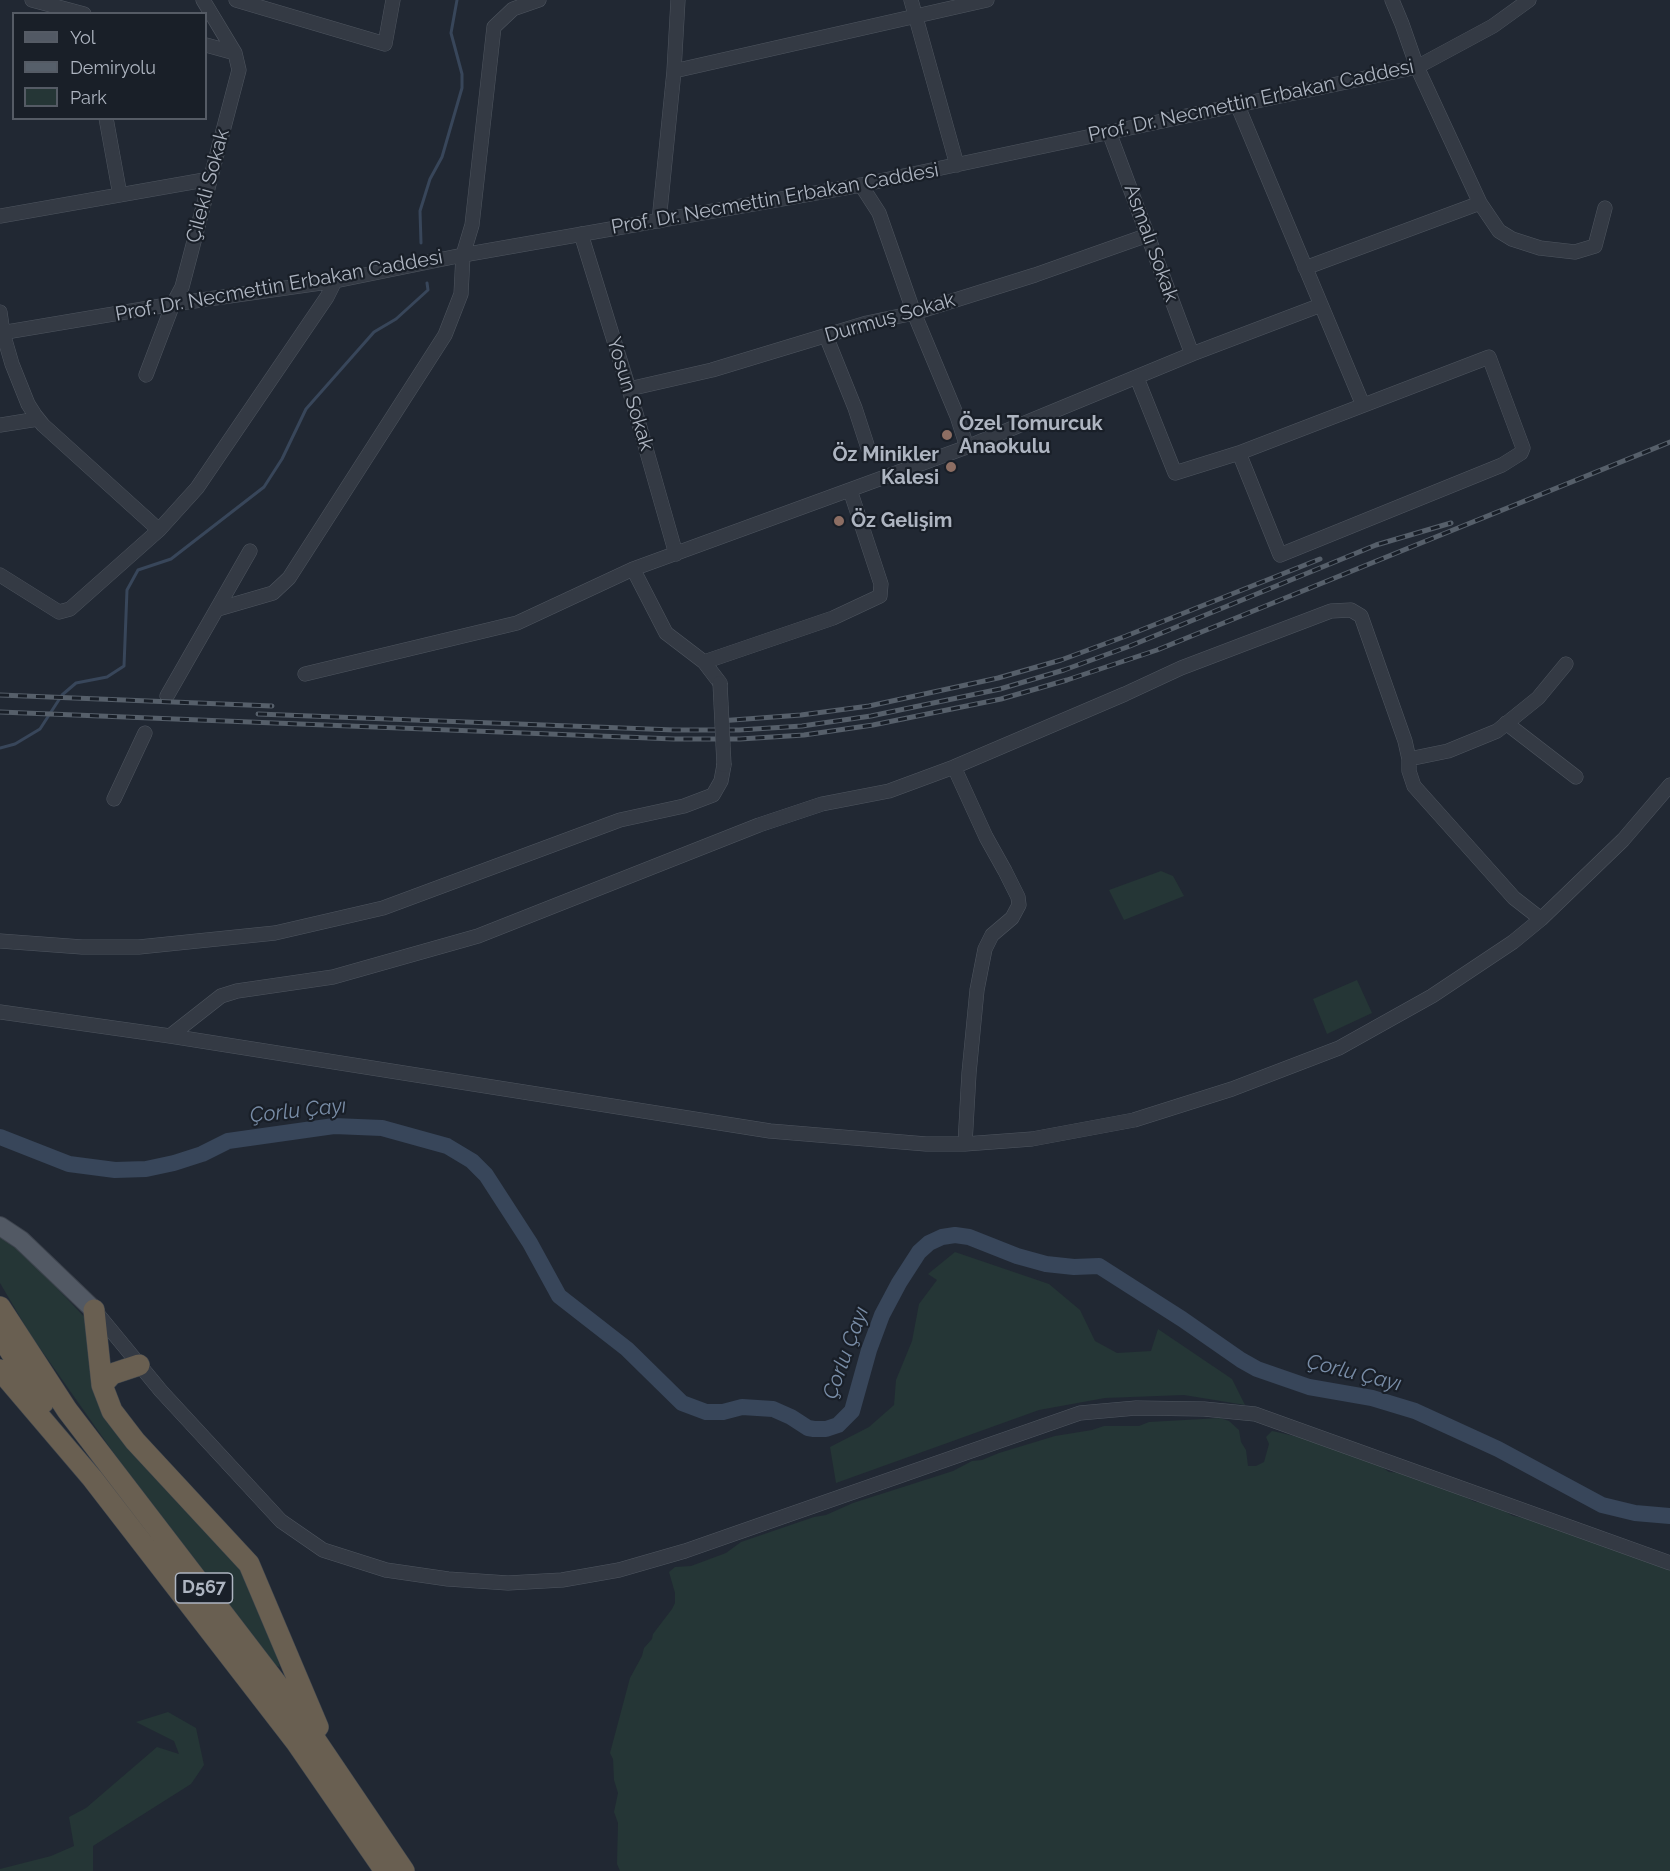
<!DOCTYPE html>
<html>
<head>
<meta charset="utf-8">
<style>
	body { margin:0 }
	#map { position:relative; width:1670px; height:1871px; overflow:hidden; background:#212833; font-family:Raleway,sans-serif }
	canvas { display:block }
	.legend { position:absolute; left:12px; top:12px; width:195px; height:108px; box-sizing:border-box; background:#191f28; border:2px solid #555b65; margin:0; padding:8px 10px; list-style:none; font-size:18px; color:#aeb5c1 }
	.legend li { display:flex; align-items:center; gap:12px; height:30px }
	.legend b { width:30px; border:2px solid #555b65 }
</style>
</head>
<body>
<div id="map">
<canvas width="1670" height="1871"></canvas>
<ul class="legend">
<li><b style="height:8px;background:#525964"></b>Yol</li>
<li><b style="height:8px;background:#565f6a"></b>Demiryolu</li>
<li><b style="height:16px;background:#253636"></b>Park</li>
</ul>
</div>
<script>
const context = document.querySelector('canvas').getContext('2d');
context.lineJoin = 'round';
function fillPath(path, color) { context.fillStyle = color; context.fill(path, 'evenodd'); }
const poly = rows => new Path2D(rows.map(r => 'M' + r).join(''));
function stroke(path, color, width, dash) { context.strokeStyle = color; context.lineWidth = width; context.lineCap = dash ? 'butt' : 'round'; context.setLineDash(dash || []); context.stroke(path); }
function label(font, color, halo, rows, align = 'center') {
  context.font = font + ' Raleway,sans-serif'; context.lineWidth = 4.5; context.setLineDash([]); context.textBaseline = 'middle'; context.strokeStyle = halo; context.fillStyle = color; for (const [text, x, y, turn = 0] of rows) {
    context.save(); context.translate(x, y); context.rotate((+turn || 0) * Math.PI / 180); context.textAlign = isNaN(turn) ? turn : align; if (halo) context.strokeText(text, 0, 0); context.fillText(text, 0, 0); context.restore();
  }
}
const green = poly([
	[1161,871,1173,876,1184,896,1124,920,1109,890],
	[1357,980,1372,1013,1327,1034,1313,999],
	[0,1228,91,1324,94,1387,253,1584,280,1667,271,1664,120,1462,30,1334,0,1283],
	[955,1252,1049,1284,1080,1310,1095,1341,1117,1353,1151,1351,1158,1329,1232,1379,1245,1405,1184,1395,1105,1398,1039,1410,836,1483,830,1447,869,1427,894,1405,896,1380,912,1341,919,1304,937,1280,928,1274],
	[1220,1418,1229,1421,1239,1430,1241,1442,1246,1450,1248,1466,1256,1466,1264,1462,1269,1444,1266,1437,1272,1431,1277,1432,1311,1440,1379,1465,1389,1472,1403,1473,1461,1495,1475,1502,1491,1503,1513,1516,1530,1519,1670,1569,1670,1871,620,1871,617,1864,618,1823,614,1812,618,1793,614,1780,613,1759,610,1753,630,1678,642,1656,644,1648,652,1639,653,1634,672,1609,675,1603,675,1593,669,1572,675,1567,691,1566,726,1553,741,1542,814,1517,826,1515,853,1503,953,1471,972,1461,982,1460,999,1453,1055,1436,1092,1430,1104,1426,1139,1426,1149,1422],
	[168,1712,196,1728,204,1765,191,1784,93,1846,93,1871,0,1871,0,1869,51,1856,74,1846,69,1817,86,1808,157,1747,179,1754,174,1741,136,1722]
]);
const stream = poly([
	[421,243,420,211,430,179,442,157,462,88,462,74,451,33,457,0],
	[0,748,15,744,40,729,62,695,76,683,107,677,124,666,127,590,138,570,171,559,264,487,282,459,306,409,374,332,396,319,428,290,427,283]
]);
const river = poly([
	[0,1137,69,1164,115,1170,146,1169,174,1163,202,1154,228,1141,334,1126,382,1128,447,1146,472,1161,486,1175,530,1243,559,1296,627,1349,682,1403,706,1412,723,1412,742,1407,773,1409,791,1417,808,1428,814,1429,826,1429,838,1425,852,1411,869,1350,882,1315,899,1283,919,1252,929,1243,942,1237,955,1235,969,1237,1017,1256,1046,1264,1074,1267,1099,1266,1182,1319,1241,1360,1257,1369,1309,1387,1372,1398,1415,1411,1498,1449,1602,1505,1635,1513,1670,1516]
]);
const minor = poly([
	[32,0,84,14],
	[236,0,385,44,393,0],
	[911,0,957,165],
	[1392,0,1402,24,1417,67,1480,203,1499,231,1512,239,1540,248,1575,252,1595,246,1605,208],
	[206,45,235,53],
	[674,71,987,0],
	[1237,104,1363,405],
	[106,118,120,195],
	[1109,132,1192,354],
	[861,185,879,213,914,313,957,416,967,447],
	[0,216,210,179],
	[659,221,674,71,678,0],
	[581,234,629,389,676,554],
	[1305,268,1480,203],
	[0,312,3,333,12,364,28,404,35,415,43,425,159,530],
	[0,333,173,304,335,281,463,255,861,185,1417,67,1493,26,1529,0],
	[826,336,855,408,868,448],
	[146,375,173,304,182,287,239,70,235,53,203,0],
	[1137,378,1175,473,1239,453,1280,555,1502,465,1521,453,1523,448,1489,357,1239,453],
	[629,389,712,370,867,323,914,313,1035,275,1148,235],
	[0,425,38,419],
	[633,569,666,633,704,662,720,683],
	[0,575,59,612,70,609,159,530,197,488,327,297,335,281],
	[218,609,273,593,289,578,445,335,461,294,463,255,472,225,494,27,513,9,539,0],
	[704,662,833,618,880,596,881,584,850,490],
	[305,674,517,623,633,569,967,447,1192,354,1321,305],
	[167,696,250,551],
	[1506,723,1576,777],
	[1409,759,1448,751,1497,731,1538,698,1566,664],
	[954,767,986,837,1005,871,1018,897,1019,905,1012,918,992,935,985,949,977,990,969,1073,965,1144],
	[114,799,145,733],
	[0,941,82,947,139,947,275,933,383,908,620,820,684,806,713,795,721,781,724,765],
	[0,1012,170,1036,770,1131,926,1144,965,1144,1032,1139,1134,1120,1232,1089,1339,1048,1432,996,1513,942,1541,919,1623,840,1670,785],
	[170,1036,221,996,237,991,333,977,478,936,759,825,822,804,889,791,954,767,1125,694,1181,668,1331,611,1351,610,1361,616,1405,741,1409,759,1409,771,1414,786,1514,898,1541,919],
	[96,1312,161,1391,281,1521,323,1550,386,1570,448,1579,508,1583,562,1580,619,1570,685,1551,1080,1413,1136,1408,1204,1409,1255,1414,1670,1563]
]);
const major = poly([
	[0,1226,21,1240,94,1310]
]);
const highway = poly([
	[0,1307,67,1410,283,1692,404,1871],
	[94,1310,102,1385,112,1411,135,1441,249,1564,318,1727],
	[0,1335,43,1403],
	[0,1370,92,1478,296,1742,385,1871],
	[102,1385,112,1374,139,1365]
]);
const rail = poly([
	[0,695,272,706],
	[0,712,674,739,740,739,804,735,873,725,1001,699,1067,680,1157,650,1670,442],
	[258,714,674,730,739,730,802,726,871,716,1000,689,1064,670,1130,646,1376,545,1451,523],
	[719,721,801,715,869,706,998,678,1061,660,1126,636,1320,559]
]);
const minorBridge = poly([
	[720,683,724,765]
]);
const markers = [
	[947,435,6,"#8d6e63"],
	[951,467,6,"#8d6e63"],
	[839,521,6,"#8d6e63"]
];
const shields = [
	[204,1588,57]
];
const shieldNames = [
	["D567",204,1588]
];
const streetNames = [
	["Prof. Dr. Necmettin Erbakan Caddesi",1251,101,-12],
	["Çilekli Sokak",208,186,-75],
	["Prof. Dr. Necmettin Erbakan Caddesi",775,199,-10],
	["Asmalı Sokak",1151,243,70],
	["Prof. Dr. Necmettin Erbakan Caddesi",279,286,-10],
	["Durmuş Sokak",890,318,-16],
	["Yosun Sokak",630,394,73]
];
const poiNames = [
	["Özel Tomurcuk",959,424],
	["Anaokulu",959,447],
	["Öz Minikler",939,455,"right"],
	["Kalesi",939,478,"right"],
	["Öz Gelişim",851,521]
];
const waterNames = [
	["Çorlu Çayı",298,1111,-6],
	["Çorlu Çayı",846,1353,-70],
	["Çorlu Çayı",1354,1373,14]
];
fillPath(green, '#253636');
stroke(stream, '#38465a', 3);
stroke(river, '#38465a', 16);
stroke(minor, '#4e555f', 15);
stroke(major, '#3d434d', 20);
stroke(highway, '#3e454e', 22);
stroke(minor, '#343a44', 14);
stroke(major, '#525964', 18);
stroke(highway, '#695f51', 21);
stroke(rail, '#565f6a', 5);
stroke(rail, '#191f28', 3, [9]);
stroke(minorBridge, '#4e555f', 15, []);
stroke(minorBridge, '#343a44', 14);
for (const [x, y, r, color] of markers) { const dot = new Path2D(); dot.arc(x, y, r, 0, 2 * Math.PI); context.fillStyle = color; context.fill(dot); stroke(dot, '#191f28', 2); }
for (const [x, y, w] of shields) { const box = new Path2D(); box.roundRect(x - w / 2, y - 15, w, 30, 4.5); context.fillStyle = '#191f28'; context.fill(box); stroke(box, '#aeb5c1', 1.5); }
label('bold 18px', '#aeb5c1', null, shieldNames);
label('20px', '#aeb5c1', '#191f28', streetNames);
label('bold 20px', '#aeb5c1', '#191f28', poiNames, 'left');
label('italic 21px', '#798da7', '#191f28', waterNames);
</script>
</body>
</html>
